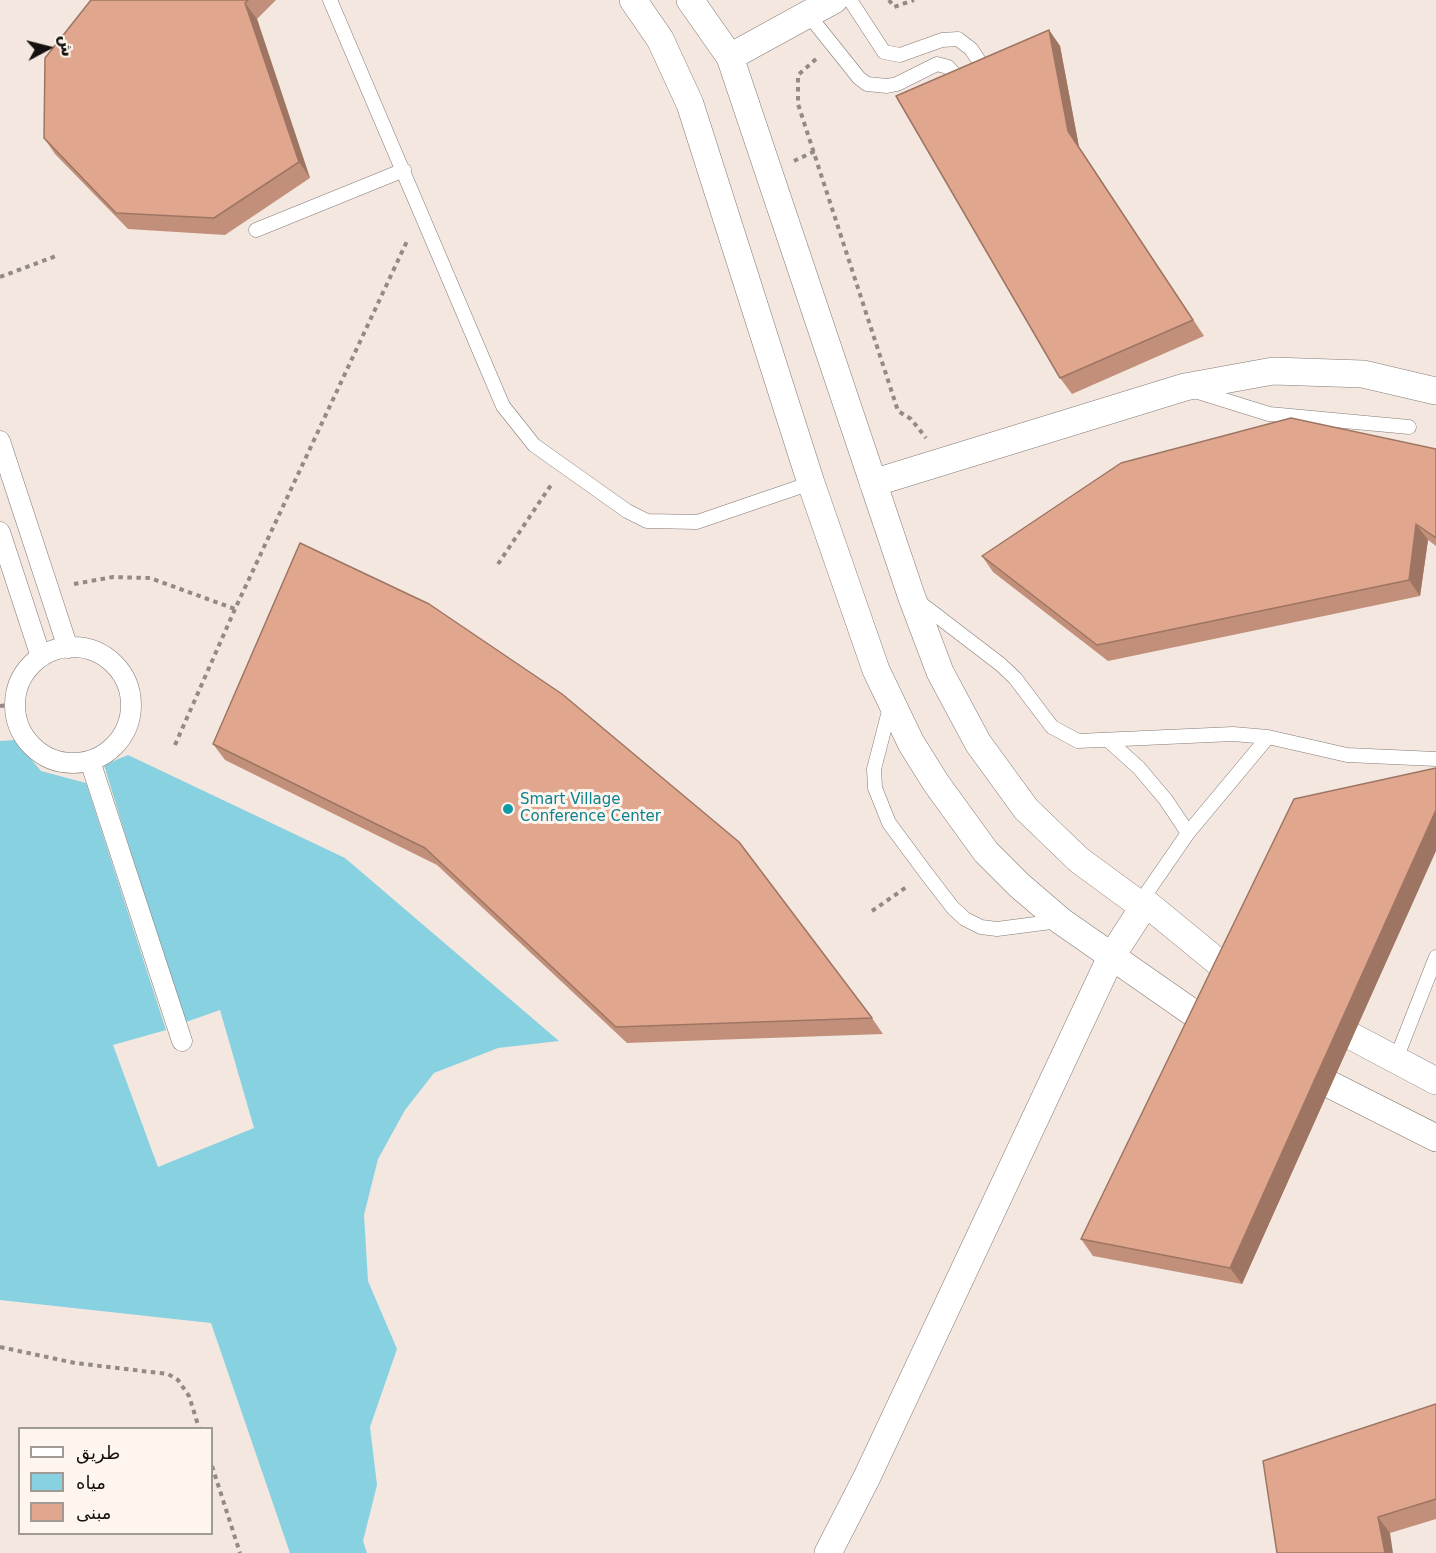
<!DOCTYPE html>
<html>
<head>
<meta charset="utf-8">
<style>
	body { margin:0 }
	#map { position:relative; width:1436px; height:1553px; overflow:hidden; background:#f3e7e0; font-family:"DejaVu Sans",Vazirmatn,sans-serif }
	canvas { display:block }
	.legend { position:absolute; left:18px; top:1427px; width:195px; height:108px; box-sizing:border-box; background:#fef5ef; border:2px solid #a09a95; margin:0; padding:8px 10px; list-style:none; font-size:18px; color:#14110e }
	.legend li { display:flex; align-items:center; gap:12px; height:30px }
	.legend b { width:30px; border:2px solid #a09a95 }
	.north { position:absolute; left:18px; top:18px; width:60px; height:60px; -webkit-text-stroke:4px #fef5ef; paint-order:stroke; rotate:83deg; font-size:16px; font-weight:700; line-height:24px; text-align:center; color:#14110e }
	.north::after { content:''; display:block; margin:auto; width:21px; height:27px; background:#14110e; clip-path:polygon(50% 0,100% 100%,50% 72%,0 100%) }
</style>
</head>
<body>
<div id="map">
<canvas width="1436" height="1553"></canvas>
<ul class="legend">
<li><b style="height:8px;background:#fff"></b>طريق</li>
<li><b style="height:16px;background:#87d1e1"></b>مياه</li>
<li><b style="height:16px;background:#e1a78e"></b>مبنى</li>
</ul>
<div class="north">ش</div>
</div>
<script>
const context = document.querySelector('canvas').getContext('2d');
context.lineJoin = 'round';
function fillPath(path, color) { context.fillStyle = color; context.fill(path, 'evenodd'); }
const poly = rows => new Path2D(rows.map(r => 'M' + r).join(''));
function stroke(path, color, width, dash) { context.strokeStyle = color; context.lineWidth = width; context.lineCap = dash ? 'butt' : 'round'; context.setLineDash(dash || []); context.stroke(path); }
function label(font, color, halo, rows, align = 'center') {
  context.font = font + ' "DejaVu Sans",sans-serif'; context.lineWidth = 6; context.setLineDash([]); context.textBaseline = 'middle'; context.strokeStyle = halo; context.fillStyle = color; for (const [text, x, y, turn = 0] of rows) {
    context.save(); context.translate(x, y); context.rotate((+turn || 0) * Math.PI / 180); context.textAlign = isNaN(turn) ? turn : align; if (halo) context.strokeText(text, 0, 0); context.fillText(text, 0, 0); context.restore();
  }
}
const water = poly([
	[15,740,41,771,86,783,166,1030,113,1045,158,1167,254,1128,220,1010,183,1023,104,765,128,755,345,858,559,1041,498,1048,434,1073,405,1110,378,1159,364,1215,368,1281,397,1349,370,1427,377,1485,363,1541,367,1553,290,1553,211,1323,0,1300,0,741]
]);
const path = poly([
	[889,0,894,7,914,0],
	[816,59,798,75,798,104,898,411,911,419,926,438],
	[794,161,815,151],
	[0,277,56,256],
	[498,564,551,485],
	[74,584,113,577,150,578,235,609],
	[0,706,15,704],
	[175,745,235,609,408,239],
	[872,911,908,886],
	[0,1347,75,1363,168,1374,178,1380,189,1396,199,1428],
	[212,1466,240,1553]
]);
const service = poly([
	[330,0,503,406,534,445,627,511,647,521,697,522,811,483],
	[850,0,884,52,900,55,942,40,958,39,971,49,983,67],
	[807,13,859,78,867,84,887,86,897,84,937,64,948,67,961,81],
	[256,230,404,170],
	[1195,391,1269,414,1409,427],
	[919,602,1000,664,1015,678,1052,727,1078,741,1233,734,1268,737,1347,755,1436,759],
	[890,707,874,769,875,788,889,823,926,873,953,908,965,919,981,927,997,929,1059,921],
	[1109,741,1139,768,1166,800,1188,833],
	[1139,904,1188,833,1268,737],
	[1396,1059,1436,957]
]);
const pedestrian = poly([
	[0,441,68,648],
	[0,532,41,657],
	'15 705a58 58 0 1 1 116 0a58 58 0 1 1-116 0Z',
	[90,761,182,1041]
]);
const minor = poly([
	[633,0,660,39,690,104,811,483,876,670,911,743,936,783,986,852,1019,885,1061,921,1206,1022],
	[690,0,730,57,911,595,940,672,978,743,1026,809,1079,860,1139,904,1146,903,1230,972],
	[730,57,834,0],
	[873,483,1185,387,1273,371,1363,374,1436,391],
	[1353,1037,1436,1081],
	[1331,1085,1436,1138],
	[828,1553,867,1477,1111,957,1146,903]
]);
const wall = poly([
	[91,0,276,0,257,19,310,178,225,235,128,229,55,154,44,138],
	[1049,30,1060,46,1079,147,1204,336,1072,394,1060,378],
	[1436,449,1436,546,1428,540,1420,596,1108,661,993,572,982,556],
	[213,744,872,1018,883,1034,627,1043,437,865,225,760],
	[1353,1036,1242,1284,1093,1256,1081,1239],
	[1436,1404,1436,1519,1390,1533,1277,1553]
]);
const shadedWall = poly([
	[245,3,257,19,310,178,299,162],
	[1049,30,1060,46,1079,147,1204,336,1068,131],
	[1416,524,1428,540,1420,596,1409,580],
	[1436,810,1436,851,1242,1284,1230,1268],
	[1378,1517,1390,1533,1393,1553,1385,1553]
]);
const building = poly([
	[91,0,248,0,245,3,299,162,214,218,116,213,44,138,45,58,91,0],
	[1049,30,1068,131,1193,320,1060,378,896,96,1049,30],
	[1291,418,1436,449,1436,538,1416,524,1409,580,1097,645,982,556,1121,463,1291,418],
	[300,543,429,604,562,694,739,842,872,1018,616,1027,425,848,213,744,300,543],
	[1436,768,1436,810,1230,1268,1081,1239,1294,799,1436,768],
	[1436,1404,1436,1499,1378,1517,1385,1553,1277,1553,1263,1461,1436,1404]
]);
const markers = [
	[508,809,6,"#0f9aa8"]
];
const cultureNames = [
	["Smart Village",520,800],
	["Conference Center",520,817]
];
fillPath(water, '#87d1e1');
stroke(service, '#847a74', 15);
stroke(pedestrian, '#847a74', 21);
stroke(minor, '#847a74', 28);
stroke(path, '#928a84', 4, [4.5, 4.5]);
stroke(service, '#fff', 14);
stroke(pedestrian, '#fff', 20);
stroke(minor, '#fff', 27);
fillPath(wall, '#c2907a');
fillPath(shadedWall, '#9e7563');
fillPath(building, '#e1a78e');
stroke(building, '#9e7563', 1.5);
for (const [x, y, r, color] of markers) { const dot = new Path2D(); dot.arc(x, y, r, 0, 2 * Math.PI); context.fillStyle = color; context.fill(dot); stroke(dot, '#fef5ef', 2); }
label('15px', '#0d838f', '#fef5ef', cultureNames, 'left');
</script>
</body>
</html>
